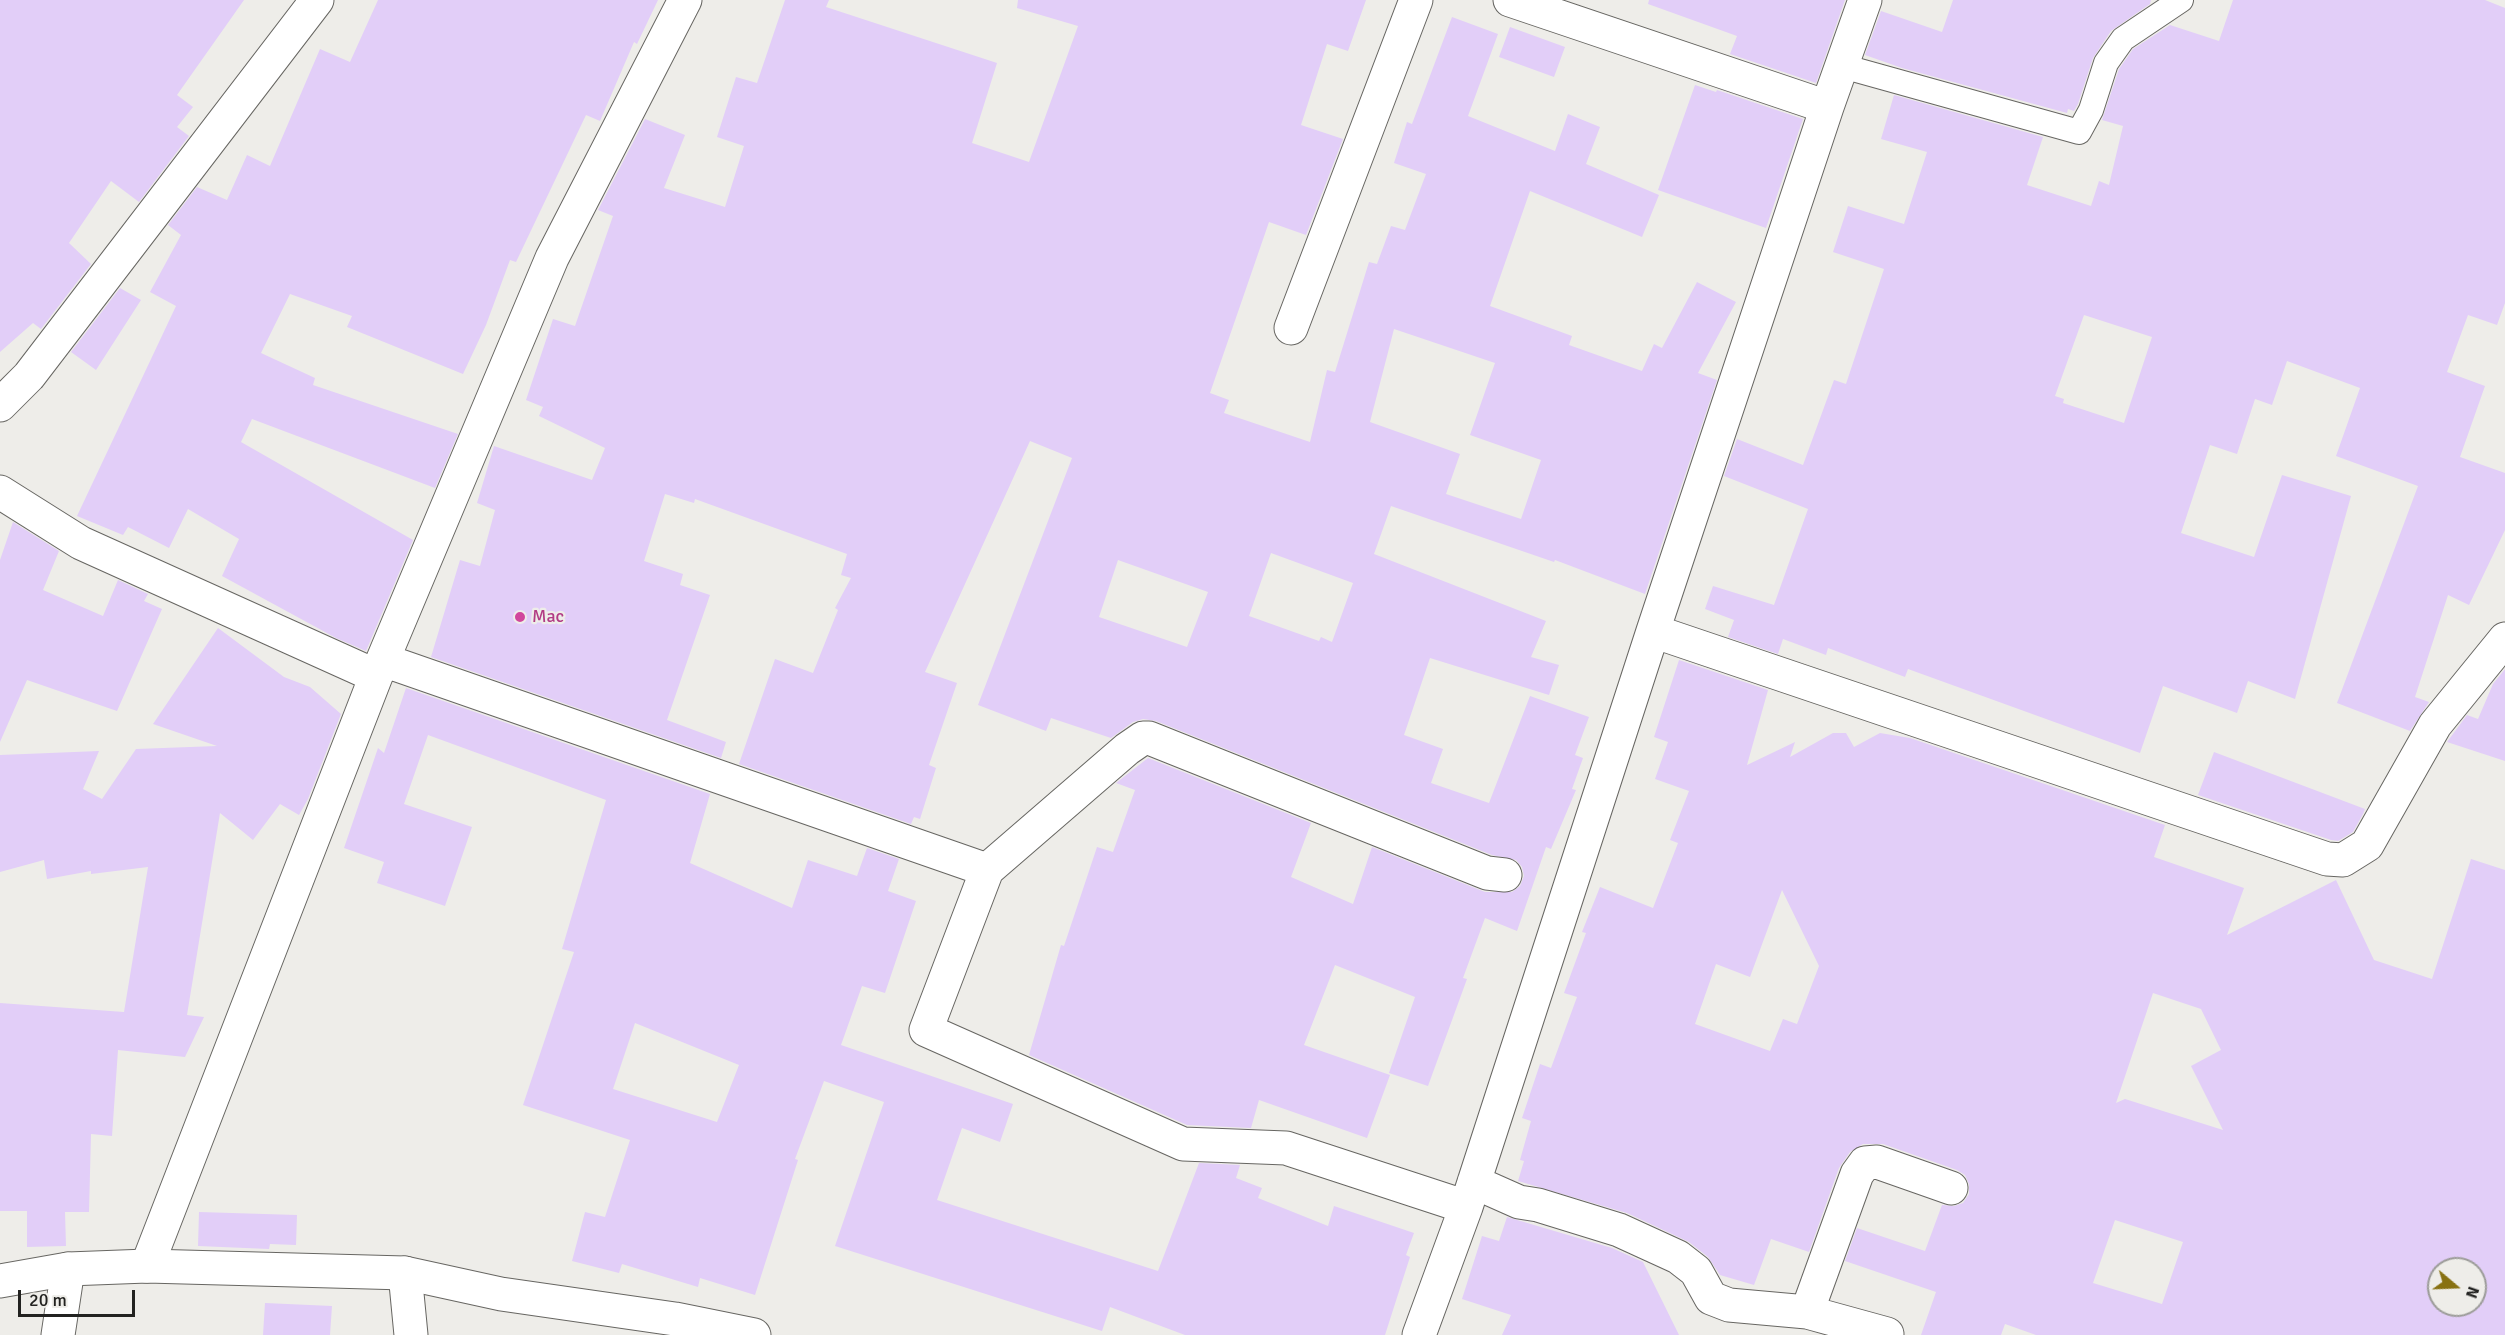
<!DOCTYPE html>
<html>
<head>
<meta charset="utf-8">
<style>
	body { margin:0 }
	#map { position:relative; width:2505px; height:1335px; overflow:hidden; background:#eeede9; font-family:Signika,sans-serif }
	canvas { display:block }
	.north { position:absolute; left:2427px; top:1257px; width:60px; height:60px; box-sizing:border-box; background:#eeede9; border:2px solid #9c9c99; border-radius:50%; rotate:109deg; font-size:16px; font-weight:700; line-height:24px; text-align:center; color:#222220 }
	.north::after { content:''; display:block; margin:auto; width:21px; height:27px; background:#887112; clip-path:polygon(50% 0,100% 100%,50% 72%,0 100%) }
	.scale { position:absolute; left:18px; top:1290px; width:117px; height:27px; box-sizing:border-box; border:3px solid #222220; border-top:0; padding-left:8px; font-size:18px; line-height:21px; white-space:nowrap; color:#222220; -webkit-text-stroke:4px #eeede9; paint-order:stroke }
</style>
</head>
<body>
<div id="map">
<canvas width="2505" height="1335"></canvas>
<div class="north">N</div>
<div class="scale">20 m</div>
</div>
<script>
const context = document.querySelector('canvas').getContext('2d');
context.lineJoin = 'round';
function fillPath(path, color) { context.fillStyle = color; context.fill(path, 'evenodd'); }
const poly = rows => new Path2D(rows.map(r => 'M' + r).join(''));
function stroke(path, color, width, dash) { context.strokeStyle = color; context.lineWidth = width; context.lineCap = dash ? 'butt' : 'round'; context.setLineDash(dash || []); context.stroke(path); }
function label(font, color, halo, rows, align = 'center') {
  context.font = font + ' Signika,sans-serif'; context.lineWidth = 4.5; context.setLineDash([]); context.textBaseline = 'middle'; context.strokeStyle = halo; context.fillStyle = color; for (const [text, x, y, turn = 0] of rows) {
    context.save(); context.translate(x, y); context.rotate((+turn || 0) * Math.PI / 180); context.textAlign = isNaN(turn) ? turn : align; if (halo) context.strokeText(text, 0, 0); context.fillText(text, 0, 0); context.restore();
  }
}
const building = poly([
	[0,0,244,0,177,95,193,107,177,127,189,136,139,202,111,181,69,243,91,264,41,329,33,323,0,352],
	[378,0,658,0,637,44,634,42,600,121,586,115,516,262,510,260,486,325,463,374,347,327,352,316,290,294,261,353,315,378,313,385,458,434,435,488,252,419,241,442,413,540,366,651,336,638,222,576,239,539,188,509,169,548,128,527,123,535,77,516,176,306,150,292,181,235,168,225,197,187,227,200,247,155,270,166,320,49,350,62],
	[785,0,829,0,826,7,997,63,972,143,1029,162,1078,26,1017,8,1018,0,1366,0,1348,51,1327,44,1301,125,1343,139,1306,235,1269,222,1210,393,1229,400,1224,413,1310,442,1327,370,1335,372,1369,262,1377,264,1391,226,1405,230,1426,174,1394,163,1407,122,1412,124,1452,17,1498,34,1468,116,1555,151,1568,114,1600,127,1586,164,1659,195,1642,237,1530,191,1490,306,1572,336,1569,345,1642,371,1654,344,1662,348,1697,282,1736,302,1698,373,1717,380,1645,594,1555,560,1554,562,1391,506,1374,554,1546,621,1531,657,1559,665,1549,695,1430,658,1404,735,1443,749,1431,783,1489,803,1530,696,1589,717,1575,755,1583,758,1572,789,1576,790,1551,849,1546,847,1517,931,1485,918,1463,978,1467,979,1428,1086,1389,1073,1415,997,1335,965,1304,1045,1390,1075,1367,1138,1259,1100,1251,1128,1187,1125,1029,1055,1061,945,1064,946,1097,847,1113,852,1135,790,1116,783,1148,758,1311,823,1291,877,1353,904,1372,847,1485,892,1512,892,1520,886,1524,876,1522,867,1516,860,1492,855,1156,721,1143,719,1133,722,1111,738,1051,718,1046,731,978,705,1072,458,1030,441,925,672,957,683,929,765,936,768,920,819,914,817,911,824,739,764,775,659,813,673,838,610,835,608,851,578,841,575,847,554,695,499,694,503,665,494,644,561,683,574,680,585,710,595,667,720,726,742,721,758,431,657,460,560,480,566,495,510,477,503,494,446,592,480,605,448,539,416,543,407,526,400,553,319,575,326,613,216,598,210,645,119,685,135,664,188,725,207,744,146,717,137,736,77,757,83],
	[1394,329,1495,363,1470,435,1541,460,1521,519,1446,494,1460,454,1370,422],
	[1271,553,1353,583,1332,642,1321,637,1319,641,1249,616],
	[1118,560,1208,592,1187,647,1099,617],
	[1649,0,1845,0,1816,83,1730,54,1737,36,1648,4],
	[1953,0,2151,0,2150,4,2111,31,2093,58,2078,104,2074,111,2068,109,2067,113,1902,68,1865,55,1881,11,1942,32],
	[2233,0,2485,0,2505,8,2505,303,2497,325,2468,315,2447,372,2485,386,2460,457,2505,473,2505,530,2469,605,2448,595,2415,697,2429,702,2410,731,2337,703,2418,486,2336,456,2360,388,2287,361,2272,405,2255,399,2237,454,2210,445,2181,533,2254,557,2282,475,2351,496,2295,699,2248,681,2237,713,2163,686,2140,753,1908,669,1905,677,1828,648,1826,655,1783,639,1778,654,1728,637,1734,620,1705,609,1713,586,1774,605,1808,509,1724,476,1737,439,1803,465,1834,380,1846,384,1884,269,1833,252,1848,206,1904,224,1927,152,1881,139,1894,95,2043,137,2027,185,2091,206,2099,181,2109,185,2123,126,2102,120,2119,69,2133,49,2170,25,2219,41],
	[2084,315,2152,337,2124,423,2063,403,2064,399,2055,396],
	[1510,27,1565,47,1554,77,1499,57],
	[1695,85,1716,92,1717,90,1803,119,1766,228,1658,190],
	[120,288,141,300,96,370,71,352],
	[13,522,59,551,43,590,103,616,118,580,148,594,144,601,162,609,117,711,27,680,0,742,0,560],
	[218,628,284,677,310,687,341,714,308,799,299,815,280,804,253,840,220,813,187,1015,204,1017,185,1057,118,1050,112,1136,91,1134,89,1212,65,1212,66,1246,27,1247,27,1211,0,1211,0,1003,124,1012,148,867,91,874,91,871,47,879,44,860,0,872,0,755,99,751,83,789,102,799,136,749,217,746,153,724],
	[1679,660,1768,690,1747,765,1795,742,1790,757,1833,733,1846,733,1854,747,1880,733,1910,738,2165,825,2154,857,2244,888,2227,935,2336,880,2374,960,2432,979,2471,859,2505,870,2505,1335,2036,1335,2005,1324,2001,1335,1921,1335,1936,1292,1845,1261,1857,1228,1925,1251,1942,1205,1954,1206,1963,1203,1969,1194,1969,1184,1965,1175,1957,1170,1883,1144,1863,1144,1850,1152,1839,1168,1809,1252,1771,1239,1754,1285,1720,1275,1708,1257,1689,1242,1627,1213,1518,1181,1524,1161,1520,1160,1531,1121,1522,1118,1540,1064,1551,1068,1577,997,1564,993,1586,933,1582,932,1600,887,1653,908,1678,843,1670,840,1689,791,1655,779,1668,742,1654,737],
	[1782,890,1819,966,1797,1024,1783,1019,1770,1051,1695,1024,1716,964,1750,977],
	[2153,993,2201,1009,2221,1050,2191,1066,2223,1130,2125,1099,2116,1103],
	[2115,1220,2183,1242,2162,1304,2093,1283],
	[2439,1269,2475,1269,2475,1305,2439,1305],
	[2505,669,2505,761,2447,742,2467,715,2478,719,2493,684],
	[406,688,710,794,690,863,792,908,808,860,857,876,867,848,899,859,888,891,916,901,885,993,862,986,841,1045,1013,1104,1000,1142,962,1128,937,1200,1158,1271,1199,1163,1240,1165,1236,1178,1262,1188,1258,1198,1328,1226,1334,1206,1414,1233,1406,1255,1410,1257,1385,1335,1185,1335,1110,1307,1102,1331,835,1246,884,1102,824,1081,795,1159,798,1160,755,1295,700,1278,698,1287,622,1264,619,1273,572,1261,585,1212,605,1217,630,1140,523,1105,574,952,562,949,606,800,428,735,404,804,472,827,445,906,377,883,384,862,344,848,378,748,384,753],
	[635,1023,739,1065,717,1122,613,1089],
	[2214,752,2365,809,2363,814,2353,832,2338,841,2331,840,2198,795],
	[199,1212,297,1215,296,1245,270,1244,269,1249,198,1246],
	[1507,1217,1612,1248,1643,1262,1679,1335,1502,1335,1511,1315,1462,1299,1482,1236,1499,1241],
	[265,1303,332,1306,330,1335,263,1335]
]);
const service = poly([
	[1842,66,2079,132,2091,110,2106,63,2123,39,2181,0]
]);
const minor = poly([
	[1510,0,1827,107],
	[1291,328,1416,0],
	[0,405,29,376,317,0],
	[0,492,81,543,376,676,552,258,685,0],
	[1653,631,2327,859,2343,860,2367,845,2435,725,2505,639],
	[383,660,987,870,926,1030,1183,1144,1286,1148,1466,1207],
	[987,870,1127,749,1143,738,1149,738,1487,873,1505,875],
	[1474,1182,1519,1202,1538,1205,1619,1230,1678,1257,1696,1271,1711,1298,1729,1305,1807,1312,1887,1334],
	[147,1266,376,676],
	[405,1273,411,1335],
	[1807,1312,1857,1174,1865,1163,1877,1162,1951,1188],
	[58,1335,68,1269],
	[1419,1335,1466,1207,1653,631,1827,107,1865,0]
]);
const tertiary = poly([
	[0,1281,68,1269,147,1266,405,1273,501,1294,675,1319,754,1335]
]);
const markers = [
	[520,617,6,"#d1479c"]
];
const hotelNames = [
	["Mac",532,617]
];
fillPath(building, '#e2cef8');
stroke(service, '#676662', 26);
stroke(minor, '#676662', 35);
stroke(tertiary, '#676662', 35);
stroke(service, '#fff', 24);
stroke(minor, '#fff', 33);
stroke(tertiary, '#fff', 33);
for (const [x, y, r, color] of markers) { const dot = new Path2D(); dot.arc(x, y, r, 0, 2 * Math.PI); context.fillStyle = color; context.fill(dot); stroke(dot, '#eeede9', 2); }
label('18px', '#b23c85', '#eeede9', hotelNames, 'left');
</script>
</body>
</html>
